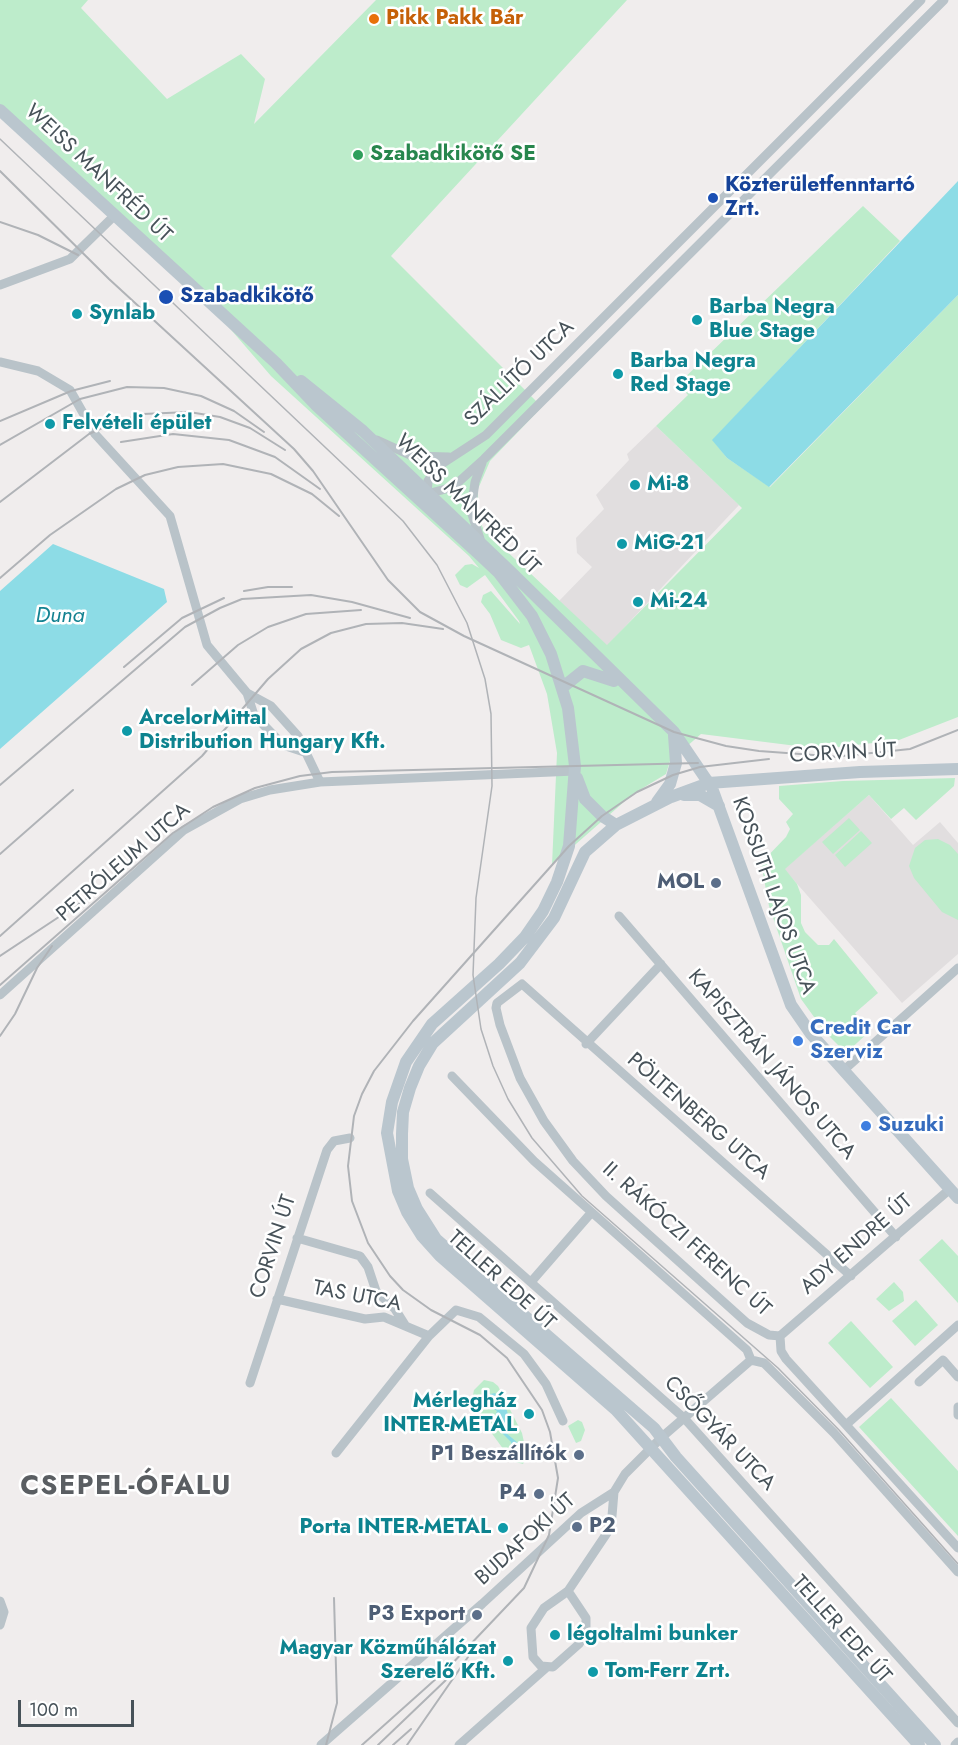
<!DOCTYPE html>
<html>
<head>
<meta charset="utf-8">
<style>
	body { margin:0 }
	#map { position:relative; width:958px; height:1745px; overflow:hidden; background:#f0eded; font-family:Jost,sans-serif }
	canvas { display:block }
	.scale { position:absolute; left:18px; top:1700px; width:116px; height:27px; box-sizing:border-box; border:3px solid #475259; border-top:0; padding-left:8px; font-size:18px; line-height:21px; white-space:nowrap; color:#475259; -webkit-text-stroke:4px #fff; paint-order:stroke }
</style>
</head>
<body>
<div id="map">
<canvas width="958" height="1745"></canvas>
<div class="scale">100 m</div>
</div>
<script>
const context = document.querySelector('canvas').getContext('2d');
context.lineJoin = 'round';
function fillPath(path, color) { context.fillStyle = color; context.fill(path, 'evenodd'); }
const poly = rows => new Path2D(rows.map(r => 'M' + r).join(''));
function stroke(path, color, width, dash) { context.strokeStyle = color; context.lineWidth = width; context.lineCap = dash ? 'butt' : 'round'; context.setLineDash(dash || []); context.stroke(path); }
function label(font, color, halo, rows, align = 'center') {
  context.font = font + ' Jost,sans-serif'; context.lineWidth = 5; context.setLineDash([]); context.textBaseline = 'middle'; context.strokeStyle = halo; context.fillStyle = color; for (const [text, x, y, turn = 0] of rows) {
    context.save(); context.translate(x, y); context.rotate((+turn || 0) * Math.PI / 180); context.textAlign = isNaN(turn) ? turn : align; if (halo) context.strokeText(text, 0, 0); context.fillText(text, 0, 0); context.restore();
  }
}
const education = poly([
	[656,426,739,505,607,646,559,601,592,567,577,553,576,538,604,509,596,495,629,460,627,454],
	[869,795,913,845,940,822,958,843,958,954,902,1003,784,869]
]);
const green = poly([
	[0,0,88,0,81,8,167,99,241,54,265,79,254,124,376,0,627,0,391,256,542,407,490,461,478,489,478,518,484,530,607,645,742,508,656,426,688,395,678,384,863,206,900,241,713,440,727,458,770,487,958,295,958,717,899,740,821,749,701,734,670,761,666,774,633,794,552,865,557,753,547,694,529,645,521,648,501,640,490,614,481,602,483,595,491,591,520,624,519,621,485,575,467,588,460,585,455,575,465,565,472,564,479,568,469,556,271,376,207,302,0,110],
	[955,778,954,786,916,820,904,808,891,819,869,795,785,869,797,884,801,895,801,923,805,932,818,945,829,945,834,939,878,993,855,1013,870,1031,846,1053,825,1032,801,999,769,906,761,863,786,837,790,829,786,822,793,814,779,799,779,786,843,781],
	[849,818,860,830,833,854,822,842],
	[861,831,872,843,845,867,835,855],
	[938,839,950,845,958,854,958,920,942,912,914,878,909,866,915,848,925,840],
	[942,1239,958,1256,958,1303,919,1260],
	[894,1282,903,1292,904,1301,889,1311,876,1299],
	[916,1300,938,1325,915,1346,892,1321],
	[851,1321,893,1367,870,1388,828,1343],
	[484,1380,493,1382,498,1386,522,1433,527,1456,523,1464,512,1461,471,1405,474,1390],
	[891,1398,958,1471,958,1536,859,1427],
	[578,1420,582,1422,585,1430,581,1441,576,1443,568,1426]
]);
const water = poly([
	[958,181,958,295,769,487,727,458,712,440],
	[53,544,164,589,167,602,0,749,0,591],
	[495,1393,505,1405,510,1420,506,1433,518,1443,517,1448,512,1448,511,1442,495,1426,493,1421,497,1411,486,1404,490,1394]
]);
const street = poly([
	[0,285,70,259,114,216],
	[0,362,38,371,70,390,95,434,170,516,207,645,247,693,271,706,298,736,320,782],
	[377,440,412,456,449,457],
	[427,494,453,487,484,459,944,0],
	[427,496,428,481,437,467,486,435,921,0],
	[480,539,471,511,475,482,482,463],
	[247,693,254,715,283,745,304,752],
	[619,916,896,1237],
	[0,995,184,830,240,799,270,790,320,782,575,771],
	[586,1044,661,964],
	[844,1070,958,968],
	[452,1076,534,1161,747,1350,751,1360],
	[430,1193,684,1418,958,1723],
	[297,1238,360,1256,368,1267,376,1291,395,1309,405,1325],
	[531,1282,591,1213],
	[277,1299,365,1319,384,1317,429,1336],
	[780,1336,769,1335,747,1323,606,1196,573,1161,544,1121,520,1078,500,1025,496,1008,497,1003,522,984,851,1276],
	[780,1336,781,1351,786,1359,958,1548],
	[780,1336,950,1189],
	[751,1360,764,1363,834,1433,958,1572],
	[919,1382,943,1360,958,1377],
	[250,1383,327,1150,334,1141,350,1138],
	[958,1407,958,1415],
	[847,1424,958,1325],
	[336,1453,429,1336,456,1310,479,1317,524,1354,546,1384,563,1421],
	[568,1591,586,1618,586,1634,579,1644,553,1667,541,1666,533,1657,531,1628,544,1608,568,1591,607,1533,612,1516,614,1492],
	[0,1601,4,1612,0,1625],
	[321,1745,482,1604,581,1513,614,1492,625,1474,662,1437,751,1360],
	[459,1745,546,1668],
	[955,1745,958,1742]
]);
const secondary = poly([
	[0,110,276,363,317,406,479,554,499,573,532,616,551,654,568,708,575,766,569,846,557,882,543,911,525,937,499,964,432,1024,406,1062,392,1102,387,1133,398,1191,407,1212,422,1236,440,1256,616,1410,919,1745],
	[301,381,363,431,511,572,674,732,712,788,791,1005,811,1034,958,1198],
	[563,687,583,671,614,681],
	[577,778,585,799,602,816,616,825],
	[684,795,700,795,719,806],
	[657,802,670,784,676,763,674,735],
	[935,1745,676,1457,654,1428,436,1239,417,1209,408,1188,402,1159,402,1134,403,1112,410,1088,419,1066,433,1043,520,963,554,918,585,852,616,825,671,797,709,783,860,772,958,769]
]);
const tram = poly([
	[0,139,403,521,437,565,467,623,485,679,491,714,492,786,476,898,473,975,481,1029,493,1066,508,1099,532,1138,582,1196,778,1368,839,1430,958,1564]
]);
const rail = poly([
	[0,171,109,279,294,449,313,471,388,580,420,612,464,636,674,732,726,746,759,751,841,757],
	[0,222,38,235,78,255],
	[0,421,71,391,110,381],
	[121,442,173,434,229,440,275,457,320,489],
	[0,445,80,399,127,387,164,388,201,396,234,411,264,432],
	[0,502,89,434,111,424,143,414,189,412,220,417,250,428,285,450],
	[0,578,50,535,116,489,145,475,178,467,223,464,271,474,312,494,339,516],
	[244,591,268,587,292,587],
	[124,667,182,618,224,598],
	[192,685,238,645,268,627,306,614,361,610],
	[833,757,910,749,958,730],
	[0,785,185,627,220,608,242,599,311,595,352,602,410,618],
	[0,854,73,790],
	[0,936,202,756,268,679,301,649,331,633,366,624,402,623,443,629],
	[0,956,89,897],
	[0,985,173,833,213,807,255,788,300,776,332,772,698,763],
	[0,1036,15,1014,37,968,52,946],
	[326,1745,337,1703,334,1598],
	[362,1745,447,1669,524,1588,549,1535,558,1478,550,1432,542,1410,507,1358,480,1335,431,1310,403,1290,390,1276,368,1243,352,1201,348,1166,354,1116,362,1094,374,1071,413,1021,569,846,602,816,637,792,673,775,700,767,769,759],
	[378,1745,447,1679],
	[393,1745,411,1729],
	[407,1745,468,1657]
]);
const markers = [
	[374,19,6,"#e8710a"],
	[358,155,6,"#2e9e5b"],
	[713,198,6,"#1a4fb4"],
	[166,297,8,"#1a4fb4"],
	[77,314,6,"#0f9aa8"],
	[697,320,6,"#0f9aa8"],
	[618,374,6,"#0f9aa8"],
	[50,424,6,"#0f9aa8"],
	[635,485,6,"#0f9aa8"],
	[622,544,6,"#0f9aa8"],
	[638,602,6,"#0f9aa8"],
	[127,731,6,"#0f9aa8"],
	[716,883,6,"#5c6f8a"],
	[798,1041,6,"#3f7fe0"],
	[866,1126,6,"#3f7fe0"],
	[529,1414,6,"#0f9aa8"],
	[579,1455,6,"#5c6f8a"],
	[539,1494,6,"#5c6f8a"],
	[577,1527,6,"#5c6f8a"],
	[503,1528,6,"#0f9aa8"],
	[477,1615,6,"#5c6f8a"],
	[555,1635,6,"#0f9aa8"],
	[508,1661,6,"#0f9aa8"],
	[593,1672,6,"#0f9aa8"]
];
const foodNames = [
	["Pikk Pakk Bár",386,19]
];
const leisureNames = [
	["Szabadkikötő SE",370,155]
];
const streetNames = [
	["WEISS MANFRÉD ÚT",98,174,43],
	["SZÁLLÍTÓ UTCA",520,374,-44],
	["WEISS MANFRÉD ÚT",467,505,44],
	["CORVIN ÚT",843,754,-3],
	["PETRÓLEUM UTCA",124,863,-41],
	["KOSSUTH LAJOS UTCA",773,896,70],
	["KAPISZTRÁN JÁNOS UTCA",771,1065,49],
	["PÖLTENBERG UTCA",698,1117,41],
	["II. RÁKÓCZI FERENC ÚT",686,1240,42],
	["ADY ENDRE ÚT",857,1245,-41],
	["CORVIN ÚT",274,1247,-72],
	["TELLER EDE ÚT",501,1281,42],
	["TAS UTCA",357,1297,11],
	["CSŐGYÁR UTCA",719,1434,46],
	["BUDAFOKI ÚT",526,1540,-42],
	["TELLER EDE ÚT",841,1630,48]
];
const transitNames = [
	["Közterületfenntartó",725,186],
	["Zrt.",725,210],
	["Szabadkikötő",180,297]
];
const cultureNames = [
	["Barba Negra",709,308],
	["Blue Stage",709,332],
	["Synlab",89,314],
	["Barba Negra",630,362],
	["Red Stage",630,386],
	["Felvételi épület",62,424],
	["Mi-8",647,485],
	["MiG-21",634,544],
	["Mi-24",650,602],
	["ArcelorMittal",139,719],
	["Distribution Hungary Kft.",139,743],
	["Mérlegház",517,1402,"right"],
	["INTER-METAL",517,1426,"right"],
	["Porta INTER-METAL",491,1528,"right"],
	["légoltalmi bunker",567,1635],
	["Magyar Közműhálózat",496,1649,"right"],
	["Szerelő Kft.",496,1673,"right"],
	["Tom-Ferr Zrt.",605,1672]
];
const serviceNames = [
	["MOL",704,883],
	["P1 Beszállítók",567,1455],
	["P4",527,1494],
	["P2",589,1527,"left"],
	["P3 Export",465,1615]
];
const shopNames = [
	["Credit Car",810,1029],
	["Szerviz",810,1053],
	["Suzuki",878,1126]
];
const waterNames = [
	["Duna",60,617]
];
const districtNames = [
	["CSEPEL-ÓFALU",126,1487]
];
fillPath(education, '#e1dedf');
fillPath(green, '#bdeccb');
fillPath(water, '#8ddce6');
stroke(street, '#b9c3c9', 9);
stroke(secondary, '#bac6ce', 12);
stroke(tram, '#b0b3b7', 1.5);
stroke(rail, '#b0b3b7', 2);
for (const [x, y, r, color] of markers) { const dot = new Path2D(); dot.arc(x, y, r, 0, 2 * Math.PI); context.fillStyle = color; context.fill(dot); stroke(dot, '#fff', 2); }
label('bold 21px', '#c56008', '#fff', foodNames, 'left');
label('bold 21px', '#27864d', '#fff', leisureNames, 'left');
label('21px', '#475259', '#fff', streetNames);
label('bold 21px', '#164399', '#fff', transitNames, 'left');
label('bold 21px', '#0d838f', '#fff', cultureNames, 'left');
label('bold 21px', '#4e5e75', '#fff', serviceNames, 'right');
label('bold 21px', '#366cbe', '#fff', shopNames, 'left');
label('italic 22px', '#148291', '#fff', waterNames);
context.letterSpacing = '1.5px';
label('bold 27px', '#5a5e62', '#fff', districtNames);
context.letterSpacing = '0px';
</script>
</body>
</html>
